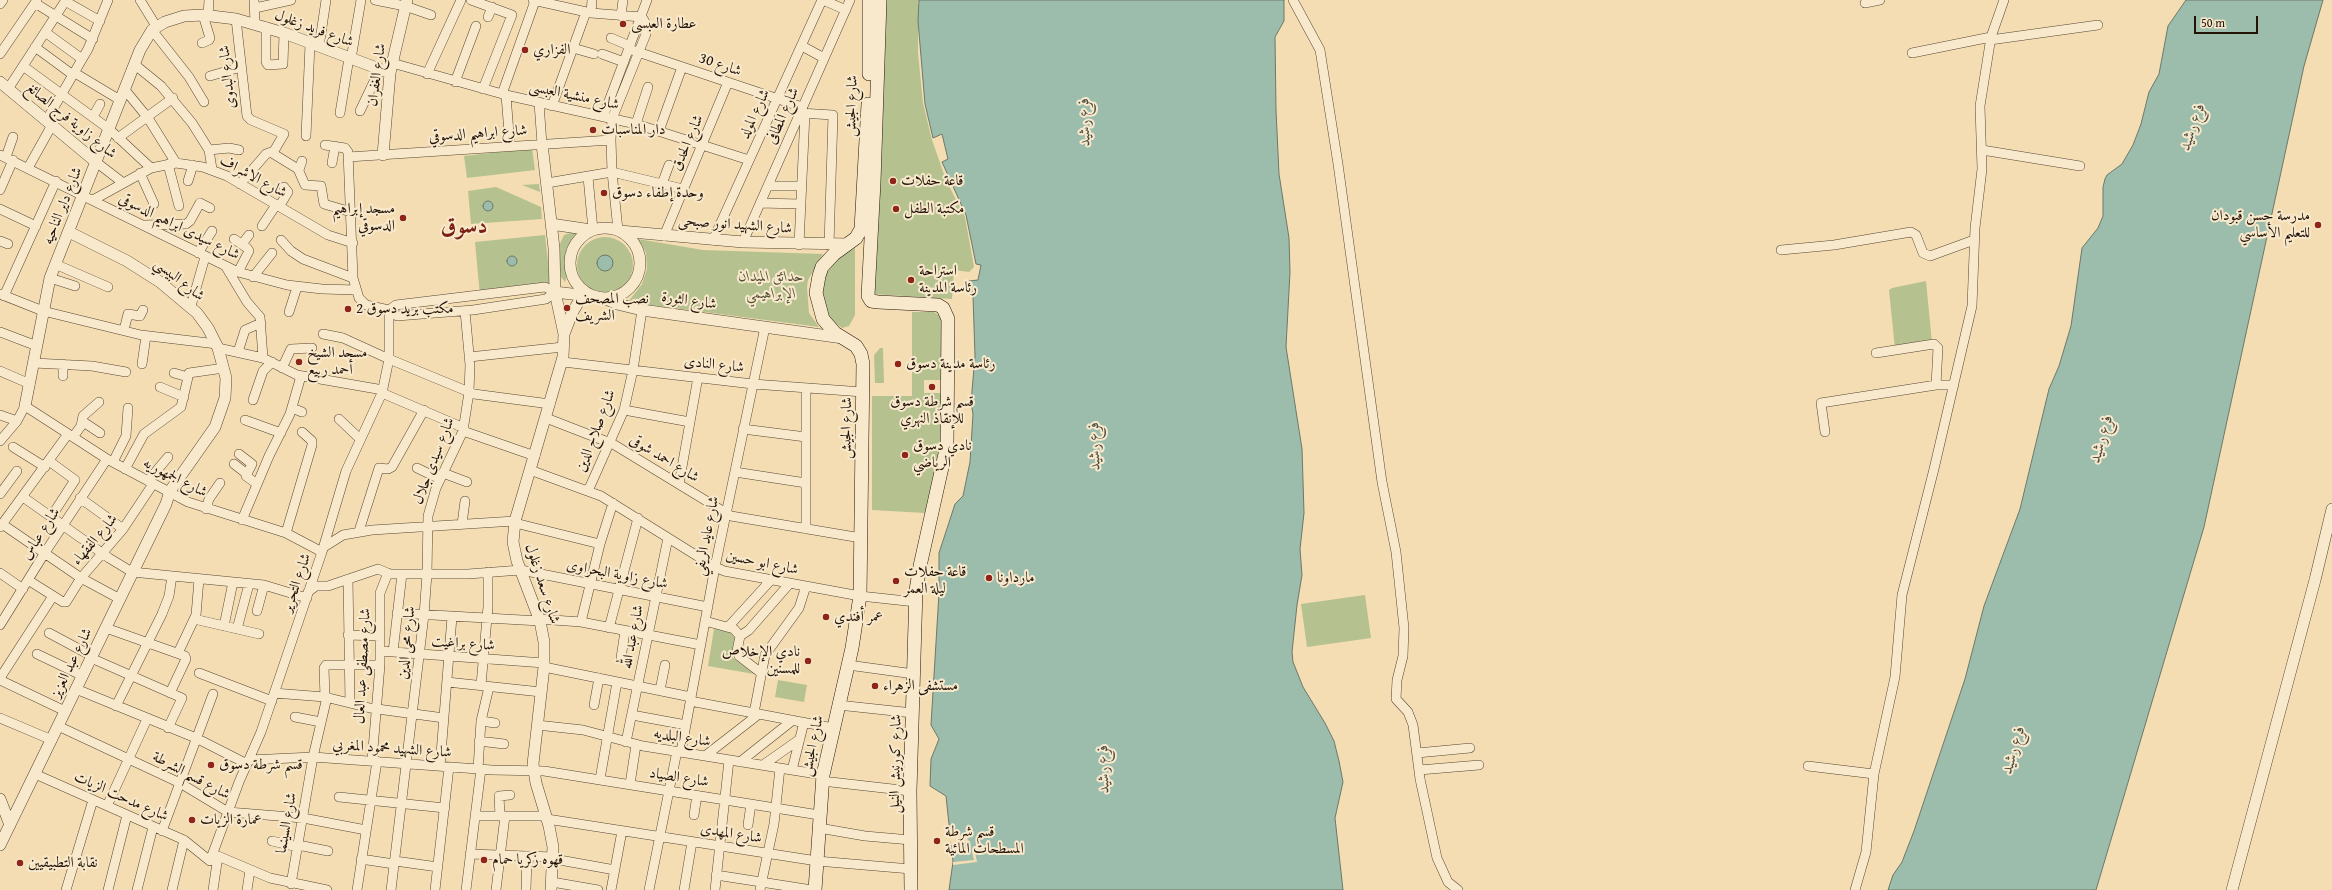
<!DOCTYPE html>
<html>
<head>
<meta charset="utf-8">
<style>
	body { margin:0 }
	#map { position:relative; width:2332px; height:890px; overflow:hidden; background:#f4ddb2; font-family:"Gentium Book Plus",serif }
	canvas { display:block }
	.scale { position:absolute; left:2194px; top:16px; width:64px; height:18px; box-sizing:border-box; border:2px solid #231307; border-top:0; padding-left:5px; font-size:12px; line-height:14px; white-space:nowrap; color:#231307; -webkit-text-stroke:3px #f8e9cd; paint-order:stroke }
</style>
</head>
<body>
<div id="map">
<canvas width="2332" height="890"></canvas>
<div class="scale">50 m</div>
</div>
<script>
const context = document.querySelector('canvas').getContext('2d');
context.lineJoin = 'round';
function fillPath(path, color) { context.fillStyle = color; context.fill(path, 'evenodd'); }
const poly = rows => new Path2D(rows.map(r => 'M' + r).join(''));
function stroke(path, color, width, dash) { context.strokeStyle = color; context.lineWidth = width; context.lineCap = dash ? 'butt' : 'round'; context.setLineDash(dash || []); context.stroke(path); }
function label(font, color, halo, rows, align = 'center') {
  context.font = font + ' "Gentium Book Plus",Amiri,serif'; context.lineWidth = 4; context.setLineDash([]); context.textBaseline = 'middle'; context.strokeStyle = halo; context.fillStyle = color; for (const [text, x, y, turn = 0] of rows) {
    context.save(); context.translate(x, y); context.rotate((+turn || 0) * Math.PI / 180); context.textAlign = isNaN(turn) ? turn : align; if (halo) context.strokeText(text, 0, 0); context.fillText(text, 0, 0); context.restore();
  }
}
const green = poly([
	[884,0,918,0,918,53,923,103,932,140,946,180,965,217,974,267,969,272,954,270,952,299,872,294],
	[532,148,535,170,467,178,464,156],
	[539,184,540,192,522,185],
	[496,187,541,207,542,219,471,224,468,191],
	[580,230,566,249,567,276,565,282,561,277,557,250,564,235],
	[545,235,551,289,480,296,475,242],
	'577 265a28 28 0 1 1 56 0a28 28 0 1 1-56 0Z',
	[638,239,703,250,823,254,808,280,807,287,809,313,819,327,628,302,642,284,647,269,646,253],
	[855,248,855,315,849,326,842,328,831,320,821,299,823,281,827,272,841,256],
	[1926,281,1932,343,1895,349,1889,290,1892,288],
	[912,312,934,312,943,318,942,380,924,380,924,393,940,393,941,396,941,437,936,473,925,513,872,510,872,396,912,396],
	[880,348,883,348,884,383,875,383,874,355],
	[1365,595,1371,638,1307,647,1301,604],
	[714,629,729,630,736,640,733,658,754,674,708,666],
	[778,680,807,685,804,702,775,697]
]);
const water = poly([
	[919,0,1284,0,1284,21,1275,37,1276,110,1279,174,1289,238,1290,272,1286,347,1302,449,1304,513,1300,549,1302,575,1297,605,1292,652,1293,662,1303,687,1325,723,1334,741,1339,761,1343,782,1335,818,1343,890,949,890,953,862,946,796,930,786,931,759,939,739,931,725,939,593,939,553,955,504,963,496,970,462,973,414,971,403,975,356,973,296,969,281,978,280,981,265,976,264,966,215,942,162,948,159,942,134,933,138,925,104,918,21,919,0],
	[2186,0,2323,0,2304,66,2204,527,2096,890,1888,890,1893,875,1902,862,1914,831,1965,679,1984,606,2020,509,2049,389,2059,366,2071,326,2082,248,2098,228,2103,216,2103,187,2105,179,2107,175,2122,164,2133,145,2141,124,2149,92,2159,74,2168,26,2186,0],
	'483 206a5 5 0 1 1 10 0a5 5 0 1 1-10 0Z',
	'597 263a8 8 0 1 1 16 0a8 8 0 1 1-16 0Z',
	'507 261a5 5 0 1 1 10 0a5 5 0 1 1-10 0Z'
]);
const pier = poly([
	[967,834,968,842,951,845,949,836],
	[972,852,975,852,977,862,953,865,953,862,974,860]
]);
const minor = poly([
	[140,0,156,26],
	[254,0,255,23],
	[375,0,405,6,431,15],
	[471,0,512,15,483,89],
	[533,0,591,13,642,17,645,22,646,34,612,119,611,140,612,172,618,230],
	[823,0,846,10],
	[1293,0,1320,50,1338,164,1382,482,1396,552,1404,628,1403,656,1397,680,1396,699,1408,712,1413,725,1420,779,1437,858,1448,882,1458,890],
	[65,1,100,21],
	[35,3,93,39],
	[1865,3,1880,0],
	[0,4,3,0],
	[255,8,291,0],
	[591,13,592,0],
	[208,16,209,0],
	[621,16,623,0],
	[488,17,492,7],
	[236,19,247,116,251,120,284,134,274,151,266,154,240,184],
	[266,27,266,62,268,65,283,64,284,33],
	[152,30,189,77,204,102],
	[45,32,82,59],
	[611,38,630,46],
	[1990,40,2098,25],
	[202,43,209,40,210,38,203,15],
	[802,46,824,58],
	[35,47,73,75],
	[319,47,326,0],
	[573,48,594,54],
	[629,49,802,107],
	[1912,53,1991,37],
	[0,54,37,0],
	[602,54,624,62],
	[351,59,361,0],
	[392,63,506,95,636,124,749,160],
	[134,64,161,86,192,123,209,150,212,169],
	[23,66,109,129,151,168],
	[75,73,120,100],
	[427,74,461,0],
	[210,76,241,67],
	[455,82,476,26],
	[8,89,66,0],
	[125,90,148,118,176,163],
	[502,94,535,1],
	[506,95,510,146],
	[539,103,542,144],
	[552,106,586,12],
	[360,111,380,69],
	[340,113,349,58],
	[800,113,833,115,829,245],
	[93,117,100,104],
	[603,117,647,0],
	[46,121,88,49,108,0],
	[636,124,648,87],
	[659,131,682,67],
	[306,136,310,44],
	[118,138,173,98],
	[325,145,345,148,348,152,353,278,359,298,366,305,389,310,397,316,473,310,546,299,555,292,545,287,396,305,389,310],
	[209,150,229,148,239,150],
	[1982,150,2080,166],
	[272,153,298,169,305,185,321,186,324,204,351,212],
	[0,155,238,272,287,285,322,289,356,290],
	[6,157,13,137],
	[348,157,611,140],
	[96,162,122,182],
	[332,163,335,146],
	[168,164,179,206],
	[28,168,52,125],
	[299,170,302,161],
	[140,173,154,204],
	[588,177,593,230],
	[188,181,193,165],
	[547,183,612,172,683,189],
	[662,184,669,165],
	[768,186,800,186],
	[0,190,13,160],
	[93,200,151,168,176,163,203,167,227,176,328,235,353,243],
	[760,203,800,204],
	[279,207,288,192,284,187],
	[0,209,36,226],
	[145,225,186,224,190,221,200,203,210,208],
	[262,226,276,205],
	[664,236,728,82],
	[234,239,247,248,249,251,238,272],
	[281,240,291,251,303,259,353,278],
	[713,240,822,0],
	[0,241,8,244],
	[743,242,850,0],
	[242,244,249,235],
	[799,245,805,113],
	[1781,250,1834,245,1911,232,1916,235,1923,253,1930,256,1974,240],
	[198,253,212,231],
	[55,264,108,287],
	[226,267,247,302,260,317,263,358],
	[253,277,272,253],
	[50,278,75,286],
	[0,294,43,311,141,335,217,344],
	[4,296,56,181],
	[191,306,205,257],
	[289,312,297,287],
	[124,330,128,314,140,316,143,310],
	[0,332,37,346],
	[323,334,343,338,389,359,474,394,550,404],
	[218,348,263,358,297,375,383,390],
	[238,352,245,330,261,323],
	[1876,353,1934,344,1938,348,1936,385],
	[469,357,563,347],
	[563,362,753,384,863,392],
	[34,363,92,366,126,372],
	[63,364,63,376],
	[142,364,146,336],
	[282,368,291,349,312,348],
	[0,371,30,384],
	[174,373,188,377],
	[160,387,184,397],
	[382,393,464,428],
	[253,400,263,371,272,362],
	[292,408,302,412],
	[624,410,690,422],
	[0,415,17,421],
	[546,418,613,444,731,516,861,538],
	[339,419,360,439],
	[245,420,281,433],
	[82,421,100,433],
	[743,429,806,437],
	[463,431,535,456],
	[1825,432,1821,403,1936,385,1954,385],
	[73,437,81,426,83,416,99,402],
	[0,441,17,421,25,406,107,459,188,502,286,533,322,552],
	[13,447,45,467],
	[239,454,252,464,246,476,257,484],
	[49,461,75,480,51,517],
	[113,462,126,436,128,408],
	[234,464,247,474],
	[417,468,440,479],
	[125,469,144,434,181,407,189,373,224,368],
	[530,470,601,496,710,564,724,571,860,596,916,602],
	[735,472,806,483],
	[443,473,467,482],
	[148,481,168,457],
	[679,484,698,377],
	[588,491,624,410,633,370,642,310],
	[0,494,17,471],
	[23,497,109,558,132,572,264,585,307,598],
	[80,498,123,529],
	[206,509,209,499,220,483],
	[242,520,269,456,290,414,301,376],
	[515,523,600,544],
	[2,524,81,578,120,599],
	[462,524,465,501],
	[0,527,68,434],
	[806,529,806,388],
	[359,531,379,468,388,469,392,467,424,410],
	[286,533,312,445,312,441,302,432],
	[324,547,343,535,372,530,515,521],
	[0,573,23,589],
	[348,579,350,703],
	[28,580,63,602,66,602,81,578,123,529,153,484],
	[308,592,316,586,328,586,378,569,390,574,468,574,521,570,708,607],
	[257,611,264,585],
	[397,613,540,621],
	[194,619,259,634],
	[539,619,581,622,701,645],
	[705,621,734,629,740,636,737,651,739,656,761,673],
	[581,622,600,544,613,503],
	[0,625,44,554,107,459],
	[224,626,233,582],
	[729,626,771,580],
	[106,628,185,656,186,659,170,693],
	[609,628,638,518],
	[237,629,249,584],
	[49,633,92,656],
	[348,635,380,636],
	[740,636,749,630,790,583],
	[380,651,544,663],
	[393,652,402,574],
	[178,653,196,615,199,579],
	[37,654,83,676],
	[91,658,182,698,168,728],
	[621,658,625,631],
	[848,665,914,674],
	[544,667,691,697],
	[199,673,272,701],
	[0,678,53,596],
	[0,680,65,711],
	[447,682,541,692],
	[481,685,488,607,488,572],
	[76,689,196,738,247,764],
	[660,690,665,665],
	[274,693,325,697,370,708,444,718],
	[325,697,324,668,326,665,380,665],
	[690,701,833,728],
	[594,705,599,678],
	[838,705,913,713],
	[116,706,162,614,169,596,172,576],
	[754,713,765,655,799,608,806,586],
	[632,715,686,725],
	[295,717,321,722],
	[0,718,52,740],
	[481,721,495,723],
	[537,725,583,730,643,746,823,775],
	[58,726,180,783,228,812,303,818,366,830],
	[479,741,504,744],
	[626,742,668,538],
	[681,752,715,567,765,327],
	[1417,753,1470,748],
	[705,756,759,714],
	[249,760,313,757,492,770,544,771,819,815],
	[372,761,380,665,380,593,388,573],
	[740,762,793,720],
	[763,765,800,739],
	[440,766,452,617],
	[1808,766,1874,774],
	[478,769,481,721,489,687],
	[792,770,804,722],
	[1419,770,1479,765],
	[35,774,184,840,210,861,218,856,270,878,327,890],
	[600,779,617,682],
	[822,781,910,791],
	[630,784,636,745],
	[339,797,445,808],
	[107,806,147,719],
	[694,815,697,795],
	[475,816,546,816],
	[500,816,499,796,510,795],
	[547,819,817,861,911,869],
	[748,825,751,804],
	[819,828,865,836,911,840],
	[162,831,213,694],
	[272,841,298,847],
	[298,845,328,851],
	[470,854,554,857],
	[361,859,394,864],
	[554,859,615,870],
	[210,861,239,782,261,732,322,552,346,471,382,393,389,359,389,310],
	[395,861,438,867],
	[716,875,812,890],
	[552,882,598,890],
	[291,884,313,757,327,697],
	[66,890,93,800],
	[108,890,127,815],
	[137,890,153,827],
	[172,890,184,840],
	[213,890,218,856],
	[247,890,250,870],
	[357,890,377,761],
	[391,890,424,615,427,574,428,516,436,488,463,431,469,392,470,365,465,311],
	[435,890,449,767],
	[466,890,481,769],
	[496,890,505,816],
	[526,890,527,856],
	[611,890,622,831],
	[649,890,677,751],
	[684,890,692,842],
	[715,890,729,760],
	[760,890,774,824,780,768],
	[1855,890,1866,852,1874,774,1895,677,1902,595,1934,469,1972,306,1975,228,1982,169,1980,106,1991,37,2004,0]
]);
const tertiary = poly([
	[0,82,96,162],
	[542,144,554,248,555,292,564,334,563,357,515,521,513,542,517,561,540,621,544,642,544,667,533,764,536,783,549,826,553,847,551,890],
	[383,155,390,73,407,0],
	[551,224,591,230],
	'570 263a35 35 0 1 1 70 0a35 35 0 1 1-70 0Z',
	[620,231,743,242,848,244],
	[555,292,588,296],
	[604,298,617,304,642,310,843,338],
	[564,334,572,313,582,296],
	[25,406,50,278,140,50,152,30,165,22,184,16,203,15,236,19,284,33,390,73],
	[0,799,10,825],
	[0,845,166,504,170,491,215,427,225,398,226,378,218,348,208,328,197,313,160,282,127,261,69,232],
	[2232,890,2315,580,2332,509]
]);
const secondary = poly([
	[869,0,869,74],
	[880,0,874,182,868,296,871,301,878,302,938,305,943,308,948,319,947,445,920,566,916,590,910,791,911,890],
	[815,890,823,775,852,648,860,596,863,364,861,354,856,346,835,333,823,319,816,293,819,276,822,267,834,254,856,238,861,229,868,104]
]);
const markers = [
	[623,24,4,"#8f2418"],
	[525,50,4,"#8f2418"],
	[593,130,4,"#8f2418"],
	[893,181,4,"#8f2418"],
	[604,193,4,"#8f2418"],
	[896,209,4,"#8f2418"],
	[403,218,4,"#8f2418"],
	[2318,225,4,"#8f2418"],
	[911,280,4,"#8f2418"],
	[567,308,4,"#8f2418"],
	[348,309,4,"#8f2418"],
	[299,362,4,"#8f2418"],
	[898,364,4,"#8f2418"],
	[932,387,4,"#8f2418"],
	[905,455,4,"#8f2418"],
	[989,578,4,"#8f2418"],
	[896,581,4,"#8f2418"],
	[826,617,4,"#8f2418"],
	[808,661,4,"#8f2418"],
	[875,686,4,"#8f2418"],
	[211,765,4,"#8f2418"],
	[192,820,4,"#8f2418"],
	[937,841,4,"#8f2418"],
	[484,860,4,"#8f2418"],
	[20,863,4,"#8f2418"]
];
const poiNames = [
	["عطارة العبسى",631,24],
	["الفزاري",533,50],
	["دار المناسبات",601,130],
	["قاعة حفلات",901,181],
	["وحدة إطفاء دسوق",612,193],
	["مسجد إبراهيم",395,209,"right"],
	["الدسوقي",395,226,"right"],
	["مكتبة الطفل",904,209],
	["مدرسة حسن قبودان",2310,216,"right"],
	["للتعليم الأساسي",2310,233,"right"],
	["استراحة",919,271],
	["رئاسة المدينة",919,288],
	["نصب المصحف",575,299],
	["الشريف",575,316],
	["مكتب بريد دسوق 2",356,309],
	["مسجد الشيخ",307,353],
	["أحمد ربيع",307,370],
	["رئاسة مدينة دسوق",906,364],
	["قسم شرطة دسوق",932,402,"center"],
	["للإنقاذ النهري",932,419,"center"],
	["نادي دسوق",913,446],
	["الرياضي",913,463],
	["قاعة حفلات",904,572],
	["ليلة العمر",904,589],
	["مارداونا",997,578],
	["عمر أفندي",834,617],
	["نادي الإخلاص",800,652,"right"],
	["للمسنين",800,669,"right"],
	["مستشفى الزهراء",883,686],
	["قسم شرطة دسوق",219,765],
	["عمارة الزيات",200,820],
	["قسم شرطة",945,832],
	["المسطحات المائية",945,849],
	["قهوه زكريا حمام",492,860],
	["نقابة التطبيقيين",28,863]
];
const streetNames = [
	["شارع فريد زغلول",314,29,20],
	["شارع 30",720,65,19],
	["شارع الغفران",377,75,-82],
	["شارع البدوى",228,77,-96],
	["شارع منشية العبسى",574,96,12],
	["شارع الجيش",852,106,-88],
	["شارع المولد",755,114,-65],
	["شارع المطافى",783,116,-66],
	["شارع زاوية فرج الصائغ",71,121,39],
	["شارع ابراهيم الدسوقي",478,134,-4],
	["شارع الحدق",688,143,-67],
	["شارع الاشراف",253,177,28],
	["شارع داير الناحيه",63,206,-68],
	["شارع الشهيد انور صبحى",735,225,4],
	["شارع سيدى ابراهيم الدسوقي",179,227,26],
	["شارع البيسي",179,280,38],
	["شارع الثورة",689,301,8],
	["شارع النادى",714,365,6],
	["شارع الجيش",847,428,-89],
	["شارع صلاح الدين",596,431,-69],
	["شارع احمد شوقى",664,459,31],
	["شارع سيدى جلال",434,461,-69],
	["شارع الجمهوريه",175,478,27],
	["شارع عباس",41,534,-57],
	["شارع عايد الريفي",707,536,-79],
	["شارع الفقهاء",95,540,-50],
	["شارع ابو حسين",762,563,12],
	["شارع زاوية البحراوى",617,575,11],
	["شارع التحرير",297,583,-71],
	["شارع سعد زغلول",542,584,72],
	["شارع عبد الله",633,637,-79],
	["شارع محى الدين",407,643,-84],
	["شارع براغيت",463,644,4],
	["شارع عبد العزيز",72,663,-64],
	["شارع مصطفى عبد العال",363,666,-87],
	["شارع البلديه",682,738,9],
	["شارع الجيش",813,746,-78],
	["شارع الشهيد محمود المغربي",392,749,4],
	["شارع كورنيش النيل",896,764,-89],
	["شارع قسم الشرطة",191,776,28],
	["شارع الصياد",679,778,9],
	["شارع مدحت الزيات",121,797,24],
	["شارع السينما",287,823,-80],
	["شارع المهدى",731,834,9]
];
const parkNames = [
	["حدائق الميدان",771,277],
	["الإبراهيمي",771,294]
];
const waterNames = [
	["فرع رشيد",1085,122,-92],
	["فرع رشيد",2193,127,-71],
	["فرع رشيد",2102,439,-74],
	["فرع رشيد",1095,446,-92],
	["فرع رشيد",2014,750,-74],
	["فرع رشيد",1104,769,-92]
];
const townNames = [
	["دسوق",464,227]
];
fillPath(green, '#b5c290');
fillPath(water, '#9cbcac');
stroke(water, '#6c786a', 1);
fillPath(pier, '#f4ddb2');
stroke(minor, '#574632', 10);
stroke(tertiary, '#574632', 12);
stroke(secondary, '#231307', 14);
stroke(minor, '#f8e9cd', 9);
stroke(tertiary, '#f8e9cd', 11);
stroke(secondary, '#f8e9cd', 13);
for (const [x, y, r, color] of markers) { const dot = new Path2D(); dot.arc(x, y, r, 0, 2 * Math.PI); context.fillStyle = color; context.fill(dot); stroke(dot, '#f8e9cd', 1.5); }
label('15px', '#231307', '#f8e9cd', poiNames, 'left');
label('15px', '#231307', '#f8e9cd', streetNames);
label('italic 15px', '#565037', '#f8e9cd', parkNames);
label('italic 16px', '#4d4e41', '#f8e9cd', waterNames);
label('bold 23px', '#7a1f14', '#f8e9cd', townNames);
</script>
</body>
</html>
